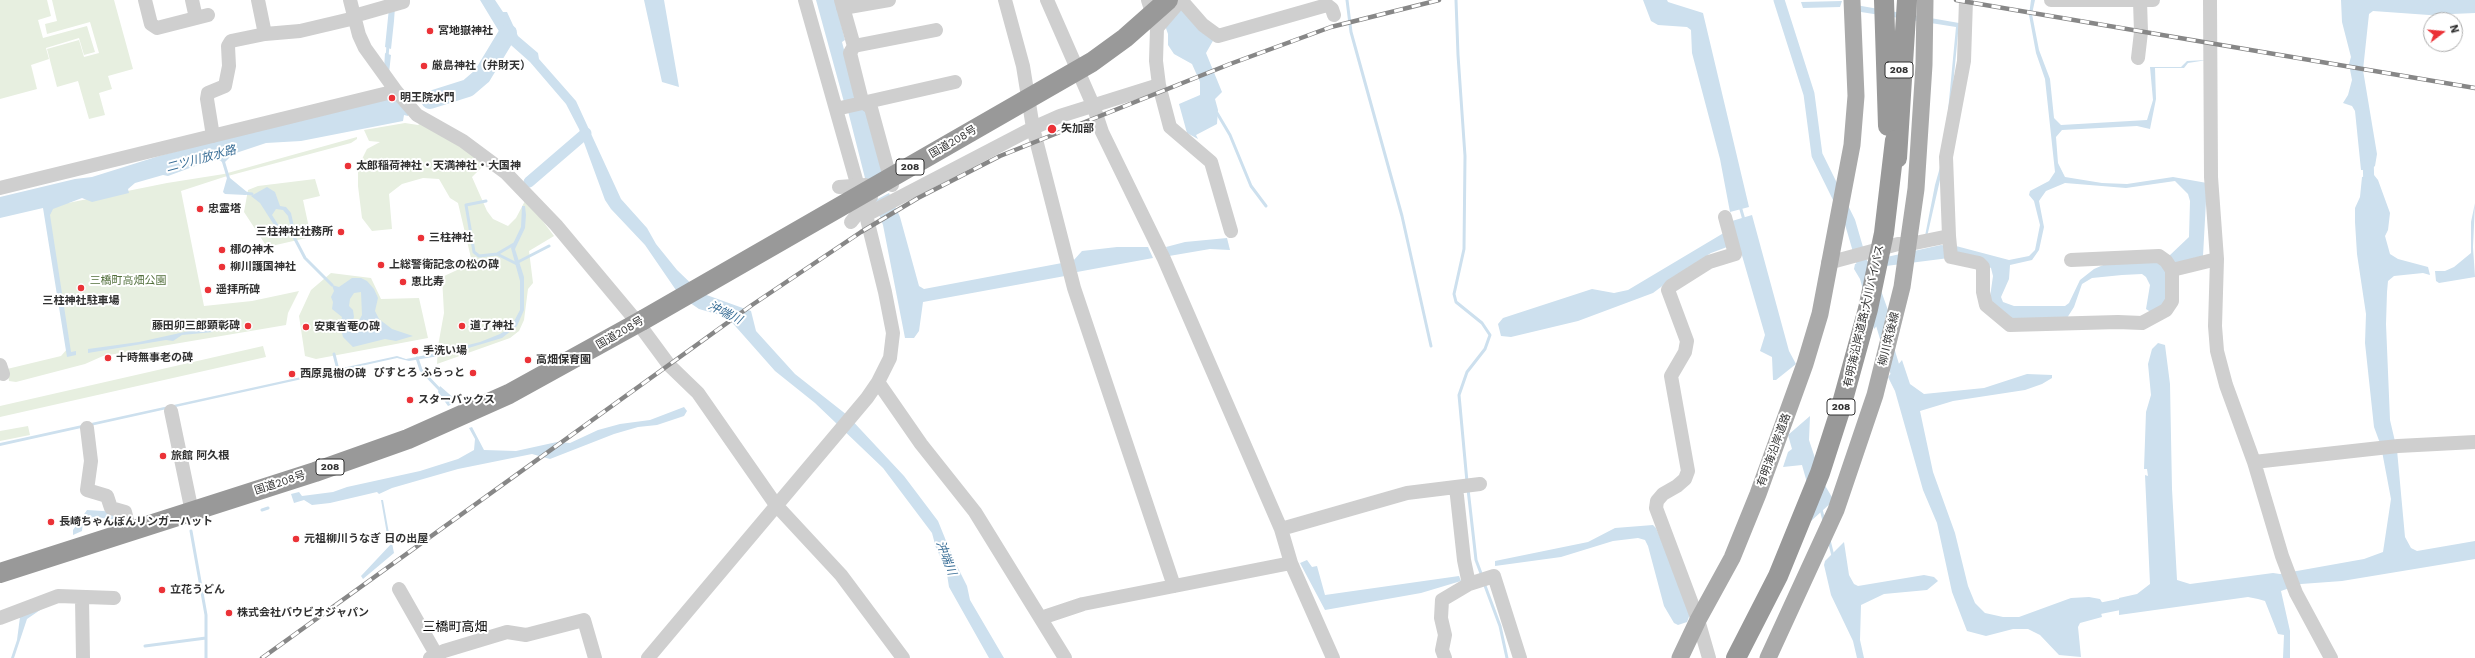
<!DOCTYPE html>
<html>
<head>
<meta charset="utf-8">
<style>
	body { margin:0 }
	#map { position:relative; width:2475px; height:658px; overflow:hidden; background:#fff; font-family:"Work Sans",sans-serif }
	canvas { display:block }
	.north { position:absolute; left:2423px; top:12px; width:40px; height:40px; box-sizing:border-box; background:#fff; border:1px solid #adadad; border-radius:50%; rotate:74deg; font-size:11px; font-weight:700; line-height:16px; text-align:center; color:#323232 }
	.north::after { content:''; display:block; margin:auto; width:14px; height:18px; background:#eb3237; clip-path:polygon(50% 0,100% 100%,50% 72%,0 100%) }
</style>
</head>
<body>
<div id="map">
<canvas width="2475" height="658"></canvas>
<div class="north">N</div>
</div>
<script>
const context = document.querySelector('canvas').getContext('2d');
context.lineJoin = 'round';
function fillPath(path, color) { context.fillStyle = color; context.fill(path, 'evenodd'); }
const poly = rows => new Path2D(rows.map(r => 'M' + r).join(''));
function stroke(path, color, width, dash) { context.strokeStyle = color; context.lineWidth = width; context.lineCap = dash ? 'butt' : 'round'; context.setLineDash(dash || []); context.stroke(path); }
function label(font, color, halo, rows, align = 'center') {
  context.font = font + ' "Work Sans","Noto Sans JP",sans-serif'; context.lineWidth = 4; context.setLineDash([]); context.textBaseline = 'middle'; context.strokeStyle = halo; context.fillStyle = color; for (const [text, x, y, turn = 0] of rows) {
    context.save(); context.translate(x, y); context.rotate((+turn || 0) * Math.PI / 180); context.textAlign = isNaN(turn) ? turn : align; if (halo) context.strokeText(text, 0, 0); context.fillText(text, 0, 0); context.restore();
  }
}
const green = poly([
	[0,0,47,0,51,16,38,20,43,38,87,26,95,52,84,55,79,38,46,48,49,59,31,65,37,89,0,99],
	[52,0,114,0,133,69,108,76,112,89,99,93,105,115,89,119,78,81,57,87,47,49,79,40,84,57,99,53,90,22,47,34,45,24,57,21],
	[422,122,486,163,472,177,487,211,493,219,508,226,516,218,526,199,554,236,529,251,533,283,528,289,524,320,519,331,510,338,437,364,438,346,444,313,442,277,468,265,471,258,458,203,450,198,439,179,423,178,402,184,389,194,392,229,372,231,362,218,358,186,358,171,363,157,367,149,380,142,369,141,364,130,405,123,418,125],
	[357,137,357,139,351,143,224,177,181,191,204,306,252,301,299,291,288,313,286,325,103,356,85,364,16,382,9,381,7,369,61,356,68,348,48,207,167,183,224,174],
	[315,179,320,196,303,200,311,237,267,247,244,212,248,190,258,186],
	[331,273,371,278,381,299,419,298,428,338,316,359,305,356,299,316,311,290],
	[263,346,266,357,0,417,0,406],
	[28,426,30,435,0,441,0,431]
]);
const water = poly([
	[480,0,495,0,503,12,507,12,518,36,538,53,539,59,576,101,621,199,647,228,656,244,677,270,701,293,751,311,756,331,795,374,847,415,904,476,938,521,953,558,967,586,970,600,1004,658,989,658,949,587,946,568,936,548,932,533,883,468,815,403,775,371,729,319,720,315,699,309,680,296,645,245,611,209,605,200,579,129,566,104,530,62,503,38],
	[644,0,664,0,679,87,662,82],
	[816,0,835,0,845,40,842,42,856,95,853,99,844,102],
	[1156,0,1183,0,1214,39,1206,53,1222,92,1215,99,1218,110,1217,124,1196,135,1198,139,1187,133,1179,104,1200,95,1200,82,1192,64,1174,54,1168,45,1168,34],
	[1643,0,1667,0,1668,2,1703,13,1749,207,1730,212,1720,159,1692,53,1691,30,1687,27,1658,25,1651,21],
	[2031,0,2035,0,2032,14,2039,50,2050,79,2054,118,2061,125,2147,120,2153,100,2150,67,2181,67,2187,61,2207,60,2188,63,2184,68,2155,68,2156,99,2150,129,2137,126,2062,130,2056,137,2058,163,2065,177,2102,183,2127,184,2173,177,2207,183,2203,256,2179,263,2173,262,2169,256,2189,237,2190,201,2188,194,2175,181,2126,188,2065,183,2046,191,2041,198,2039,201,2044,227,2039,250,2032,260,2010,265,2009,279,2001,297,2003,302,2014,306,2065,306,2069,303,2080,280,2094,269,2110,262,2158,262,2165,267,2167,299,2162,308,2152,313,2146,309,2150,285,2146,277,2142,274,2122,275,2092,278,2082,284,2074,307,2067,318,2008,318,1995,307,1990,297,1993,276,1991,268,1957,253,1956,246,2009,260,2029,256,2035,250,2040,225,2034,201,2029,195,2030,191,2049,181,2055,172,2045,79,2036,53,2029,15],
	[2341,0,2475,0,2475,13,2429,15,2373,11,2369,14,2363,70,2377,154,2375,166,2370,170,2361,170,2355,111,2352,106,2343,103,2348,95,2352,80,2349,64,2351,57,2342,22],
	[1842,1,1840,7,1803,8,1801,2],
	[1850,4,1959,23,1947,149,1927,237,1925,236,1935,185,1944,153,1956,27,1861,12,1849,9],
	[395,7,394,21,391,49,385,47,389,8],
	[385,53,391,55,389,73,384,69],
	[394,95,408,109,408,116,404,115,403,121,301,141,266,143,233,154,224,163,219,160,206,162,168,176,163,175,135,183,128,189,129,193,92,202,82,198,53,209,50,215,71,352,76,351,76,355,67,357,43,208,0,218,0,197,75,179,92,177,159,156],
	[859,108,866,111,884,171,866,182,848,111],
	[2374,175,2378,180,2390,213,2388,230,2385,236,2390,254,2398,259,2428,267,2430,275,2423,273,2394,276,2388,281,2387,292,2386,324,2390,420,2397,450,2405,537,2411,548,2417,551,2475,541,2475,559,2342,581,2301,584,2281,591,2290,631,2290,658,2283,658,2284,635,2278,634,2265,601,2258,599,2248,597,2119,615,2119,598,2137,594,2150,584,2145,475,2148,476,2147,469,2144,469,2146,412,2151,395,2148,364,2152,349,2158,343,2165,345,2170,384,2172,489,2177,580,2190,584,2273,573,2280,574,2364,559,2383,552,2391,499,2381,446,2374,427,2365,343,2366,314,2357,254,2355,222,2355,208,2360,197,2362,177],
	[227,178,230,178,247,192,246,195,225,194,223,192],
	[267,187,275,192,280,206,286,207,291,213,296,236,293,237,276,228,260,203,251,196],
	[276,209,283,210,288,216,290,225,287,229,279,226,272,215],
	[889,193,900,217,919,286,924,289,1062,263,1065,276,923,302,919,331,914,338,905,338,883,225,874,201],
	[2475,203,2473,247,2475,277,2439,283,2436,281,2435,271,2445,271,2454,267,2471,253,2471,222],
	[522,206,525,206,526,215,525,228,515,249,524,277,524,310,517,326,502,338,445,355,409,361,397,358,0,446,0,443,397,356,406,359,436,353,480,342,500,334,511,327,520,310,520,281,511,248,521,227],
	[1752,215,1789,351,1796,364,1776,380,1773,380,1772,357,1760,351,1765,335,1732,221],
	[1727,231,1727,247,1711,253,1681,272,1653,293,1578,321,1511,337,1501,336,1498,324,1503,318,1592,289,1614,293,1628,290],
	[1227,238,1230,250,1210,249,1169,256,1166,247,1185,242],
	[1941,245,1948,246,1949,258,1886,266,1879,285,1889,313,1874,329,1860,279,1854,269,1855,264],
	[1117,247,1148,247,1153,258,1077,272,1073,261,1082,251],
	[352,278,361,278,367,281,374,289,378,298,375,311,379,319,392,329,413,336,396,341,385,339,353,347,343,337,340,325,342,317,332,309,333,302,331,297,334,291,332,285,339,287],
	[361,292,362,315,353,332,352,323,354,317,353,310,349,306,350,299,354,293],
	[212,329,213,332,182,335,173,341,166,340,88,353,88,349,139,342,189,331],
	[1902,360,1910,384,1924,394,1984,388,2027,374,2052,375,2052,378,2042,384,2025,390,1953,401,1920,411,1933,472,1955,533,1968,586,1975,603,1985,613,2003,617,2019,617,2071,598,2089,597,2100,599,2106,609,2101,613,2102,617,2080,623,2078,627,2081,657,2059,655,2040,635,2028,629,2013,629,1986,636,1967,631,1952,592,1937,523,1923,490,1895,391,1888,377],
	[440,386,456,400,455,403,448,406,438,392],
	[684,407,687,411,684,416,657,425,638,427,614,434,550,459,532,454,458,469,392,488,379,494,377,492,330,503,312,505,304,500,294,503,291,494,299,492,302,496,333,492,347,487,420,471,458,459,474,450,475,439,469,428,472,427,484,450,516,451,557,442,570,443,598,430,620,424,650,420],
	[1810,416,1809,440,1823,482,1833,499,1833,501,1811,521,1811,497,1802,465,1783,467,1788,452,1792,449,1788,435],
	[381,500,383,500,390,539,388,540],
	[87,510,118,512,117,520,94,517,87,519,83,522,82,531,73,535,73,530],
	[1653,525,1656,528,1692,609,1687,622,1678,625,1674,623,1664,606,1648,546,1645,540,1638,538,1613,541,1561,557,1495,566,1495,561,1588,542,1615,528],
	[1844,542,1849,575,1854,584,1858,586,1924,575,1934,577,1938,581,1927,590,1884,594,1861,605,1860,640,1864,658,1857,658,1853,641,1831,595,1824,565,1825,561],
	[392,543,394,553,363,579,361,576],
	[1307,560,1312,567,1317,566,1325,595,1459,576,1461,581,1421,593,1325,610,1300,563],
	[46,606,27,619,14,658,11,658,17,640,20,617]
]);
const stream = poly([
	[1347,0,1351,32,1402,216,1431,346],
	[1456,0,1458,55,1465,156,1464,249,1454,294,1456,302,1482,323,1490,335,1485,349,1467,372,1459,395,1467,482],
	[387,57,388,45],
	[1217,113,1230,135,1251,186,1266,206],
	[222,157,229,180],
	[244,193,252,194],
	[486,201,466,205,474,252,479,256,497,254],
	[1740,206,1744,220],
	[294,237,305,258,332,285],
	[514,244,497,254,517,264],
	[516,263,549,246],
	[334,354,338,370],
	[417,358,421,370,441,391],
	[1468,489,1476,560,1482,576],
	[1821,509,1824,521],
	[262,510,268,508],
	[191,531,206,615,206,658],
	[1829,540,1833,556],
	[1484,583,1500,626,1507,658],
	[145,646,206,638]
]);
const canal = poly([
	[1779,0,1809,94,1817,155,1850,222,1866,277],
	[2368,155,2369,190],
	[529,182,586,133],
	[1877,310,1899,383],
	[2092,610,2132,602]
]);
const river = poly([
	[430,100,468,88,482,76,508,33]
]);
const minor = poly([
	[145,0,151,24,157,28,208,15],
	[192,0,196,18],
	[258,0,265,34],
	[350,0,359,35,365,48,396,91,417,115,463,141,506,173,556,225,638,323,669,365,698,393,776,505,841,575,903,658],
	[841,0,854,46,850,53,862,101,871,108,892,185],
	[1005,0,1023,66,1033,128,1074,288,1174,586],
	[1047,0,1093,105,1102,132,1164,259,1281,529,1291,563,1333,658],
	[1148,0,1157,28,1156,61,1159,85,1170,127,1211,162,1231,231],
	[1181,0,1203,25,1218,36,1327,5,1332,9,1334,15],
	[2051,0,2153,0],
	[2210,0,2211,177,2217,259,2215,326,2217,351,2226,385,2254,462,2282,556,2296,593,2331,658],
	[843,8,889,0],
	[354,16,403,2,403,0],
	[1157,28,1181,0],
	[854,46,936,30],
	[2138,58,2141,32,2140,1],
	[836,109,955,82],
	[213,136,207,99,208,93,225,86,229,66,228,46,231,41,265,34,300,31,355,18],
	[0,188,396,91],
	[866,215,1033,128,1060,116,1159,85],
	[1949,236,1951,257,1979,263,1983,267,1983,292,1986,305,2010,325,2118,322,2142,323,2166,310,2172,301,2172,270,2217,259],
	[2071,260,2159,256,2166,261,2172,270],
	[1828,263,1898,244,1910,244,1949,236,1946,157,1964,61,1966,0],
	[0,365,3,374],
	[878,382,921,444,975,512,1065,658],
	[171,411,192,512],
	[87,428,91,461,87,490,107,496,111,508,125,512,130,532],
	[2254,462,2398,446,2475,442],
	[1456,487,1464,560,1469,584],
	[1281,529,1407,493,1480,484],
	[399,589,436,654],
	[82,599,83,658],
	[0,618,58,596,114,598],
	[1041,618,1083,604,1291,563],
	[430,658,444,651,507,632,526,635,584,620,595,658],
	[648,658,867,398,878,382,890,358,893,333,885,292,866,215,805,0],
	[1445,658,1442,650,1445,635,1441,618,1442,600,1469,584,1494,576,1520,658],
	[1709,658,1698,620,1656,508,1657,501,1663,494,1677,486,1685,479,1688,471,1671,376,1685,352,1687,341,1668,290,1671,286,1709,262,1735,254,1725,217]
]);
const major = poly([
	[1680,658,1698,620,1732,558,1758,494,1805,364,1820,314,1852,145,1856,96,1852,0],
	[1768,658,1836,510,1875,395,1902,287,1916,189,1924,65,1925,0]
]);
const highway = poly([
	[1884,0,1888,126],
	[1897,158,1907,0],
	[0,573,315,472,408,439,509,394,643,320]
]);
const rail = poly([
	[1956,0,2475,88],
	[262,658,752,305,861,232,918,198,1000,156,1230,64,1331,27,1439,0]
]);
const minorBridge = poly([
	[839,187,866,185,870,190,871,197,851,222]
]);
const highwayBridge = poly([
	[643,320,1092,62,1125,38,1168,0],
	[1736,658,1778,576,1820,473,1839,414,1868,309,1884,233,1895,140]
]);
const markers = [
	[430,31,4,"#eb3237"],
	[424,66,4,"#eb3237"],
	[392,98,4,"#eb3237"],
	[1052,129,5,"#eb3237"],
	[348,166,4,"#eb3237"],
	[200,209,4,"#eb3237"],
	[341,232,4,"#eb3237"],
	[421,238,4,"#eb3237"],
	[222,250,4,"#eb3237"],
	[381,265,4,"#eb3237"],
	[222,267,4,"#eb3237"],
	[403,282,4,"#eb3237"],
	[81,288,4,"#eb3237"],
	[208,290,4,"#eb3237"],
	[248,326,4,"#eb3237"],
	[462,326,4,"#eb3237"],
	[306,327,4,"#eb3237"],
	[415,351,4,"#eb3237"],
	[108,358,4,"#eb3237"],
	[528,360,4,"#eb3237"],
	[473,373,4,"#eb3237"],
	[292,374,4,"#eb3237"],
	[410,400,4,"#eb3237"],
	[163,456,4,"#eb3237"],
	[51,522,4,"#eb3237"],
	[296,539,4,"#eb3237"],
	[162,590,4,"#eb3237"],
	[229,613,4,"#eb3237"]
];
const shields = [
	[1899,70,28],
	[910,167,28],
	[1841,407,28],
	[330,467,28]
];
const shieldNames = [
	["208",1899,70],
	["208",910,167],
	["208",1841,407],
	["208",330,467]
];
const poiNames = [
	["宮地嶽神社",438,31],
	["厳島神社（弁財天）",432,66],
	["明王院水門",400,98],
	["矢加部",1061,129],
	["太郎稲荷神社・天満神社・大国神",356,166],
	["忠霊塔",208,209],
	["三柱神社社務所",333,232,"right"],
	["三柱神社",429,238],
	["梛の神木",230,250],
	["上総警衛記念の松の碑",389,265],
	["柳川護国神社",230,267],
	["恵比寿",411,282],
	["遥拝所碑",216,290],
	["三柱神社駐車場",81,301,"center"],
	["藤田卯三郎顕彰碑",240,326,"right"],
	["道了神社",470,326],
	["安東省菴の碑",314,327],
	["手洗い場",423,351],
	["十時無事老の碑",116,358],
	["高畑保育園",536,360],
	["びすとろ ふらっと",465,373,"right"],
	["西原晁樹の碑",300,374],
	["スターバックス",418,400],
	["旅館 阿久根",171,456],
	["長崎ちゃんぽんリンガーハット",59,522],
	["元祖柳川うなぎ 日の出屋",304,539],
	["立花うどん",170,590],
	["株式会社バウビオジャパン",237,613]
];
const streetNames = [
	["国道208号",953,142,-30],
	["有明海沿岸道路;大川バイパス",1864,316,-77],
	["国道208号",620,333,-30],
	["柳川筑後線",1889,339,-76],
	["有明海沿岸道路",1774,450,-70],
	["国道208号",280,483,-18]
];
const parkNames = [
	["三橋町高畑公園",128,281]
];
const waterNames = [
	["二ツ川放水路",201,159,-15],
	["沖端川",725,313,27],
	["沖端川",946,558,69]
];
const quarterNames = [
	["三橋町高畑",455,627]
];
fillPath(green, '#e7efe0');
fillPath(water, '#cde0ee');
stroke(stream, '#cde0ee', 3);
stroke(canal, '#cde0ee', 11);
stroke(river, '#cde0ee', 18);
stroke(minor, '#cfcfcf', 14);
stroke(major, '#aaa', 17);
stroke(highway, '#999', 20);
stroke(rail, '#878787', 4.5);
stroke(rail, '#fff', 3, [9]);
stroke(minorBridge, '#cfcfcf', 14);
stroke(highwayBridge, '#999', 20);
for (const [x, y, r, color] of markers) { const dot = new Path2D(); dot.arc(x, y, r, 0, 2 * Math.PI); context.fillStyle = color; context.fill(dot); stroke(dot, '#fff', 1.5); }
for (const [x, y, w] of shields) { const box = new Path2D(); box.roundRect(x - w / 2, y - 8, w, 16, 3); context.fillStyle = '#fff'; context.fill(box); stroke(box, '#323232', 1); }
label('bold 10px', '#323232', null, shieldNames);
label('bold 11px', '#323232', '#fff', poiNames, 'left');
label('11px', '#323232', '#fff', streetNames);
label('11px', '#53703d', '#fff', parkNames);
label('italic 12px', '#3c7098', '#fff', waterNames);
label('13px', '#000', '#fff', quarterNames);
</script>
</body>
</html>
